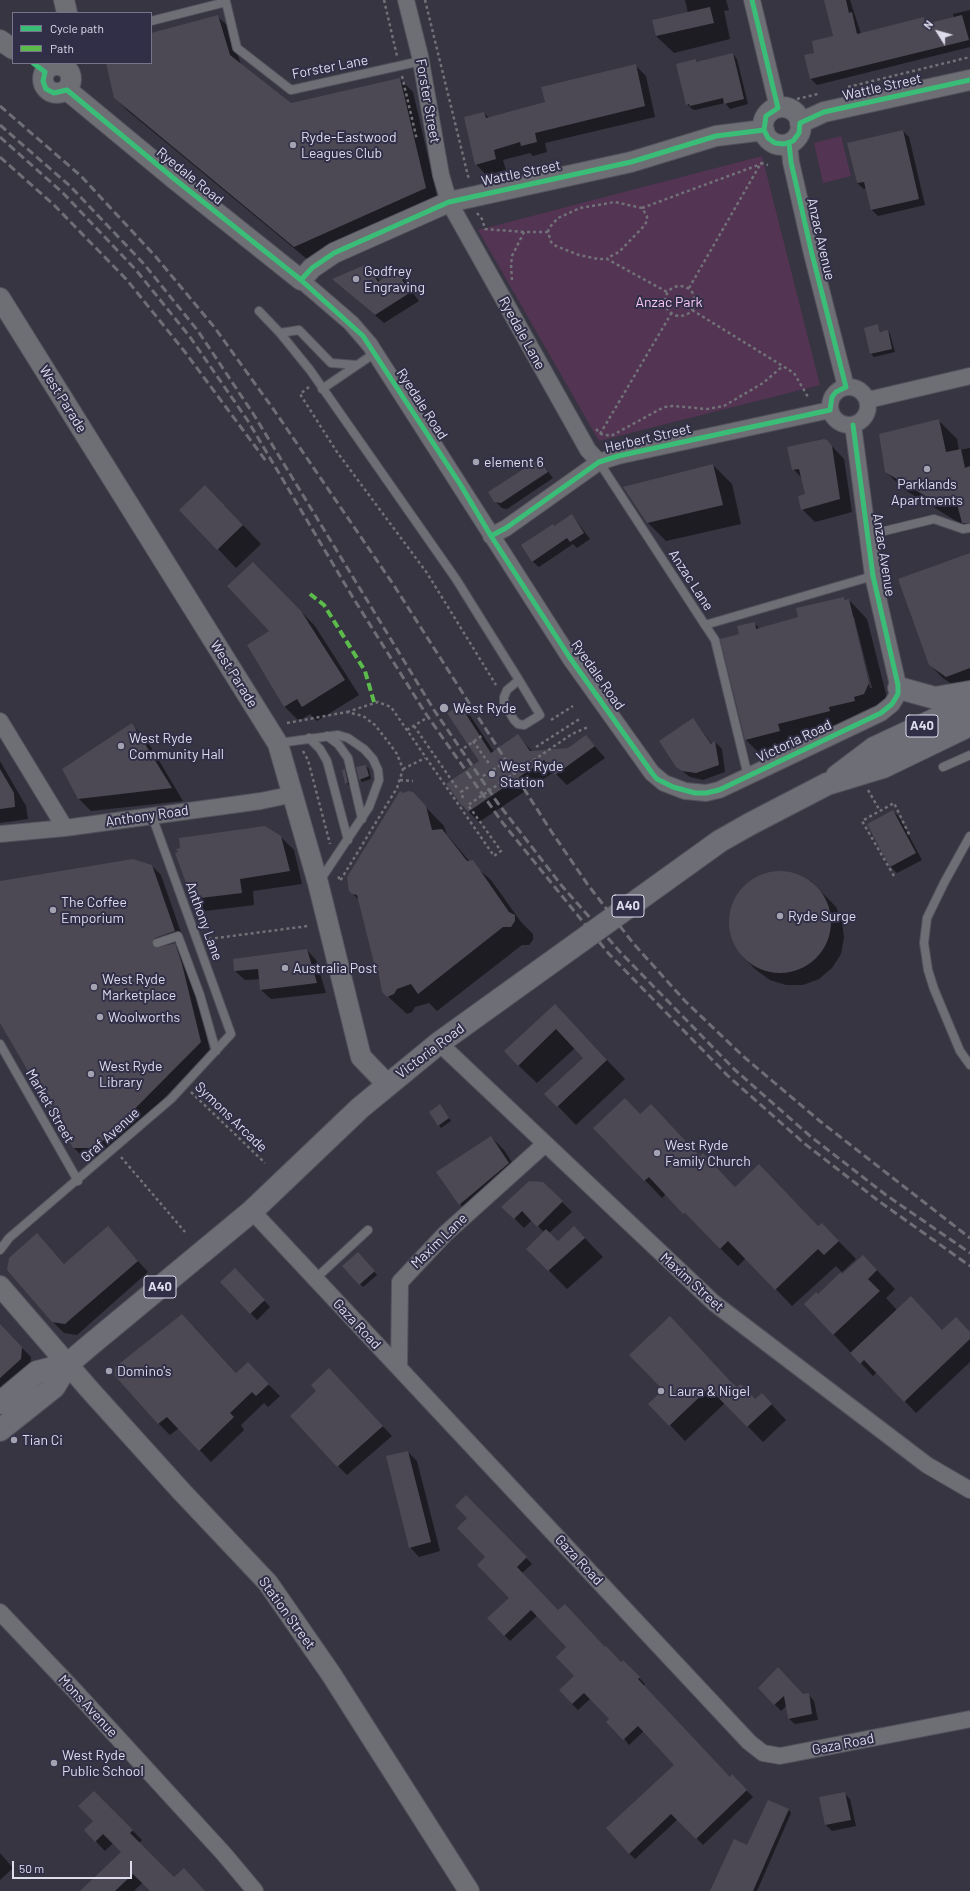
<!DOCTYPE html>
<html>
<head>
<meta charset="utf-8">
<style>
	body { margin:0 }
	#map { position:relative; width:970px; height:1891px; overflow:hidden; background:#363541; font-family:Barlow,sans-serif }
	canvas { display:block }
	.legend { position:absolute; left:12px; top:12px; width:140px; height:52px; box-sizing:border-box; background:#312f47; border:1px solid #767489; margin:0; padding:5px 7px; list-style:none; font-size:12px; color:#dddcec }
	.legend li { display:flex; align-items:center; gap:8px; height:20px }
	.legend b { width:20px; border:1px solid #767489 }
	.north { position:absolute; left:918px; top:12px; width:40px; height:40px; -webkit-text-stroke:3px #312f47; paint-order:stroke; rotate:307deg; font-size:11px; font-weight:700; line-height:16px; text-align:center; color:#dddcec }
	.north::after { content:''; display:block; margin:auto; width:14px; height:18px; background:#dddcec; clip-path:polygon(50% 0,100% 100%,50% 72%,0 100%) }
	.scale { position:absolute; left:12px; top:1861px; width:120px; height:18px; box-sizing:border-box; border:2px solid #dddcec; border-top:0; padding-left:5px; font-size:12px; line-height:14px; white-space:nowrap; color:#dddcec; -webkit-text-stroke:3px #312f47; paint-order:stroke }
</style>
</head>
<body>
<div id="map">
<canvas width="970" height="1891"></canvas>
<ul class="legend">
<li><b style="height:5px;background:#3abd76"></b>Cycle path</li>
<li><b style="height:5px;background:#5cbc4b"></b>Path</li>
</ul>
<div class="north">N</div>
<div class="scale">50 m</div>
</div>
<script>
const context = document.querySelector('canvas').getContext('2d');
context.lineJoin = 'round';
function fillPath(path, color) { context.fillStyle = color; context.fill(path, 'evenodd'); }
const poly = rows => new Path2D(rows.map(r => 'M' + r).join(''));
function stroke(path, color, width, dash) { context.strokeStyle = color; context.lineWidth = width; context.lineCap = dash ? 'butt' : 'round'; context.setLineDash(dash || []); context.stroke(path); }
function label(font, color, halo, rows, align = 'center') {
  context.font = font + ' Barlow,sans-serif'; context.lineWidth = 4; context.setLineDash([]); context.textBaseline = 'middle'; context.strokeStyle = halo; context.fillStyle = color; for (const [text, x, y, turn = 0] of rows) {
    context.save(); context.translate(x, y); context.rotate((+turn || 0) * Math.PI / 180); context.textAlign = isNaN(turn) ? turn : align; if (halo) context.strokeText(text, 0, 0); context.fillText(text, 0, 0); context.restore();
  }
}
const green = poly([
	[841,136,851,176,823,183,814,143],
	[762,156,820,385,599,441,478,230]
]);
const shadow = poly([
	[685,0,726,0,729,10,724,11,730,39,674,53,656,36,688,13],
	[825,0,850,0,861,34,923,18,929,24,954,18,953,14,970,10,970,47,817,85,811,79,806,56,816,53,834,37],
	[217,16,230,28,241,65,291,104,400,79,413,92,438,200,307,259,128,111,115,98,107,63,151,63,151,34],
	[733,54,737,59,748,104,730,109,725,103,695,110,692,109,687,104,695,60,698,63],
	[635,65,646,76,655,117,545,143,547,152,533,156,530,153,503,160,506,170,486,175,476,164,484,113,489,118,546,103],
	[903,131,909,137,925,205,878,216,872,210,867,188,864,189,857,183,848,144],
	[367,266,380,281,399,269,413,286,410,289,419,301,384,323,334,280],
	[878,325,881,333,888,331,890,334,895,352,874,357,871,354,865,328],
	[938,420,957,439,959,450,970,448,970,526,968,524,963,525,905,490,886,472],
	[827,441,844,459,852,512,815,522,802,509,807,495,803,479,793,469],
	[539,460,553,478,507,509,502,508,495,501],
	[713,465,732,484,741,524,666,541,648,523],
	[224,505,261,544,236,568,181,510],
	[572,515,590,539,577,548,573,544,539,567,532,561,554,527],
	[970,557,970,685,959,689,943,678,930,665],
	[267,577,315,626,359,695,317,721,310,714,299,721,285,707,248,645,271,631],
	[844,598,847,601,849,600,867,619,888,702,848,729,796,742,798,750,764,758,746,740,722,640,741,635,754,623,760,629,799,618],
	[852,617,854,617,872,688,870,688],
	[460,706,471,717,494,752,518,736,532,751,569,749,586,736,605,758,567,785,554,772,479,822,463,806,480,761],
	[693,719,712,744,715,742,722,749,725,772,703,780,690,777,676,766],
	[132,725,145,737,183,801,91,811,78,798],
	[0,761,26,806,28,819,0,823],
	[366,766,369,769,371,779,362,782,360,779],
	[345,770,347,773,350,786,346,783],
	[412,793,444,826,447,835,470,862,491,880,521,922,533,934,533,940,529,945,522,945,437,1011,429,1003,415,1007,412,1012,407,1014,382,991,380,973,377,970,360,901,350,891,403,795],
	[893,811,899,817,922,860,897,873,891,867,868,824],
	[281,837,294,850,302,884,253,891,254,905,205,911,193,899],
	[152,866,161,875,184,941,174,944,184,954,192,974,210,1051,106,1158,83,1157,73,1147,0,1021,0,882],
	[781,871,797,874,811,881,836,907,842,921,844,938,841,954,832,968,819,979,803,985,786,985,770,980,756,970,743,957,734,942,730,926,731,909,739,893,750,881,764,874],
	[307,950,316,960,326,993,271,999,261,990,260,979,245,980,235,971],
	[555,1005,625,1079,576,1125,546,1094,584,1058,575,1048,537,1083,518,1065],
	[440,1106,451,1121,441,1128,439,1125],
	[641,1115,668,1122,701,1157,703,1154,736,1188,819,1227,822,1224,856,1259,842,1272,836,1266,792,1306,746,1258,738,1266,666,1194,662,1198,595,1128],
	[491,1137,504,1150,521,1176,473,1217,460,1204,438,1172],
	[543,1183,572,1212,549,1233,558,1242,574,1227,603,1257,567,1289,528,1249,545,1233,532,1220,524,1228,503,1207],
	[108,1228,148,1272,77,1335,64,1333,53,1322,37,1234,65,1265],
	[361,1256,377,1275,363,1287,343,1266],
	[863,1256,895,1289,886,1298,897,1310,943,1331,970,1333,970,1362,916,1413,877,1372,873,1376,805,1304,842,1276],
	[241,1275,270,1307,257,1320,221,1282],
	[0,1326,31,1357,30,1369,0,1396],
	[194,1327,237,1374,259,1375,280,1396,268,1407,264,1403,241,1425,244,1430,211,1462,179,1428,170,1435,158,1423],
	[685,1333,735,1387,756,1400,762,1394,786,1420,763,1442,725,1403,685,1441,670,1425,664,1390],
	[338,1379,392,1436,347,1475,338,1466],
	[408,1452,417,1461,440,1551,419,1557,410,1547],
	[466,1496,532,1564,522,1573,558,1611,622,1663,623,1661,645,1684,643,1686,730,1778,732,1776,753,1797,703,1845,678,1819,635,1859,629,1853,675,1765,644,1731,629,1745,610,1719,590,1699,578,1710,572,1704,560,1690,576,1676,568,1647,538,1615,510,1641,488,1618,510,1598,487,1557,468,1518],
	[759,1688,803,1695,808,1694,814,1701,818,1720,795,1724,788,1718,786,1706,781,1711],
	[94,1792,142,1840,139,1843,174,1878,184,1869,205,1891,151,1891,143,1882,134,1891,84,1891,122,1852,113,1843,105,1851,85,1830,94,1821],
	[844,1793,850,1799,856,1826,832,1831,826,1825],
	[789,1810,791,1813,757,1891,711,1891,748,1847],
	[0,1853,13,1868,0,1880]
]);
const building = poly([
	[824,0,846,0,849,13,852,12,857,34,924,17,925,24,962,15,969,40,810,79,804,55,814,53,812,41,833,36],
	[710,7,714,23,656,36,652,20],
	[218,15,230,55,291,103,400,78,426,188,294,247,114,98,106,63,151,63,151,33],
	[733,53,744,99,724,104,723,98,690,106,689,104,686,105,676,64,696,59,696,62],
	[636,64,645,106,535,133,537,142,521,146,520,142,494,150,496,159,475,165,464,117,484,112,486,118,545,102,541,87],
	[903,130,919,199,871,210,864,182,857,183,847,143],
	[367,264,378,282,399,267,406,277,402,280,411,292,375,315,332,279],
	[878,324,880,332,888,330,892,349,870,354,864,328],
	[939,419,946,452,961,449,965,468,970,466,970,523,962,523,957,504,944,507,885,472,879,434],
	[824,439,827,440,832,446,840,499,801,510,798,496,805,494,799,469,792,470,787,447],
	[539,459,548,472,501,503,494,502,488,492],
	[713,464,723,505,647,523,623,487],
	[205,485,243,525,217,550,179,510],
	[572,514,584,533,570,542,567,538,532,562,521,545,553,524,554,526],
	[970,553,970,668,946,677,929,665,898,579],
	[253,562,301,611,345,680,302,707,297,699,284,707,247,645,269,631,227,586],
	[844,597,845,600,849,599,869,683,864,694,854,697,855,701,829,707,830,711,778,724,780,731,745,740,720,639,739,634,737,626,755,622,756,629,798,617,796,608],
	[460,705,491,753,518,734,530,751,568,748,586,735,595,746,555,775,544,760,468,812,463,806,462,806,446,784,479,761,447,713],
	[693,718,711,744,715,741,719,765,696,773,682,771,676,767,659,741],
	[132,723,172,788,78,799,62,769],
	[366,765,369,776,359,780,356,767],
	[0,769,14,793,15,807,0,809],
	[345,769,348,783,345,784,342,770],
	[400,791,403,793,408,791,413,792,426,806,432,830,442,829,467,861,473,860,509,912,515,915,515,921,511,927,503,927,418,994,411,984,397,989,394,994,387,997,382,992,378,970,376,971,357,895,352,894,349,891,347,877],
	[893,810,916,853,890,867,867,824],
	[265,826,281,836,290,871,240,879,242,893,192,899,175,853,178,852,176,849,180,848,179,838],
	[133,859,152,865,175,931,155,938,152,944,156,948,175,943,182,964,201,1042,96,1148,73,1148,0,1023,0,881],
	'729 922a51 51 0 1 1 102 0a51 51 0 1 1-102 0Z',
	[307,949,317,983,260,990,258,969,234,971,233,959],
	[555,1004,607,1060,557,1107,544,1094,583,1058,556,1029,518,1066,504,1051],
	[625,1098,640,1114,651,1104,700,1156,703,1153,735,1187,759,1164,818,1226,822,1223,839,1241,824,1255,818,1249,775,1290,728,1241,720,1249,685,1213,683,1214,649,1177,644,1181,593,1128],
	[440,1104,449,1118,438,1126,429,1112],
	[491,1136,509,1163,459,1205,436,1172],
	[529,1181,543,1182,563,1201,537,1227,522,1211,514,1219,501,1207],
	[108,1226,138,1261,65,1324,52,1322,7,1270,9,1258,37,1233,64,1264],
	[574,1226,585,1238,548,1271,526,1249,546,1229,558,1241],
	[358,1252,375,1271,359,1285,342,1266],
	[863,1255,877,1270,868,1279,880,1291,833,1335,804,1304,816,1292,818,1294,841,1272,842,1274],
	[235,1268,265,1300,250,1314,220,1282],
	[911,1296,942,1330,956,1317,970,1332,970,1339,904,1402,864,1360,860,1364,850,1353],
	[182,1314,236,1373,248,1362,269,1384,256,1396,252,1392,230,1413,234,1417,199,1451,167,1417,158,1424,115,1376,115,1367],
	[670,1316,731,1382,737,1387,741,1384,755,1399,762,1393,772,1404,747,1427,709,1388,669,1426,648,1404,663,1390,629,1355],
	[0,1324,22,1347,21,1359,0,1378],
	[329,1368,383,1426,337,1467,290,1416,316,1391,311,1385],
	[408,1451,431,1542,409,1548,386,1456],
	[466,1495,527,1557,517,1567,558,1610,565,1604,605,1647,606,1646,621,1662,623,1660,640,1677,638,1679,730,1777,732,1774,747,1790,696,1839,671,1814,629,1854,606,1828,674,1765,638,1726,623,1740,606,1722,609,1719,584,1693,572,1704,559,1690,574,1676,556,1657,566,1647,531,1610,504,1636,487,1618,509,1598,477,1565,485,1557,457,1528,467,1518,455,1506],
	[778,1667,803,1694,809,1693,812,1714,788,1719,784,1696,774,1705,758,1688],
	[94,1791,133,1830,130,1833,174,1877,184,1868,205,1891,150,1891,133,1874,115,1891,80,1891,121,1852,103,1834,95,1842,84,1830,93,1821,78,1806],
	[845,1792,851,1820,825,1825,819,1797],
	[768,1800,789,1809,753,1891,710,1891,734,1839,747,1845]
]);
const path = poly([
	[384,0,397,56],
	[425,0,469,180],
	[402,76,417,140],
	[848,87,970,57],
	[797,99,818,94],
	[642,208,761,164],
	[477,213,482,219,485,229,524,232],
	[548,232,549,228,558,218,580,208,615,202,642,208,647,216,647,221,644,226,619,252,607,258],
	[512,280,511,265,512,256,524,232,548,232,551,242,556,246,579,255,598,259,607,259,667,292],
	'665 301a15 15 0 1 1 30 0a15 15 0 1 1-30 0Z',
	[689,288,761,163,768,165],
	[692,310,794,373,808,397],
	[309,387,300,394,337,452,427,573,496,685],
	[596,429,601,434,611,436,664,407,673,406,707,409,724,406,763,383,783,366],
	[600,434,671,314],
	[347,712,378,702,391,707,494,856,501,851,468,805,572,734,588,727],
	[551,720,573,706],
	[287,723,347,712,363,716,375,725,389,743,397,754,403,769,397,788,340,881,338,875],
	[414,726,457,788],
	[407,730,425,719],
	[473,741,490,765],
	[536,747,581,718],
	[464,748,483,735],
	[303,751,308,760,330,844],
	[403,769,425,758],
	[493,770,502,764],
	[483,776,493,770,497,774],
	[400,780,413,781],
	[868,790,880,811],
	[463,798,461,792,470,786],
	[894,876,862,821,894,803,910,836],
	[209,939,308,926],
	[191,1092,265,1163],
	[121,1157,185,1232]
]);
const service = poly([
	[151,21,226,2,237,48,291,90,421,61],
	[259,311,280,333,310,370,456,579,519,680,540,715,524,725,518,724,514,720,504,703,504,697,507,690,519,680],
	[280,333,299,330,331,363,357,365],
	[322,389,375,353],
	[599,462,705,625,873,576],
	[868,535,934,519,963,529,970,528],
	[705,625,715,640,748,776],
	[327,736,338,744,348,758,362,819],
	[309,738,320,749,327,761,348,840],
	[279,743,338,735,348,738,364,749,373,759,378,770,379,780,369,807,319,882],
	[943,767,970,755],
	[970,836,944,883,927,918,924,943,928,970,934,989,960,1051,970,1065],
	[157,943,178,936,200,995,216,1051],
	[0,1044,78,1181],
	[0,1250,9,1238,171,1099,231,1034,152,816],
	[315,1279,368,1230]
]);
const minor = poly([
	[406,0,420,56,441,175,449,202,588,450,599,462],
	[752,0,778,108],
	[789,143,791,162,812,254,846,387],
	[301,280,351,323,370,345,570,658,652,773,664,783,685,791,706,793,719,790,881,713,892,704,898,694,898,685,873,576,853,425],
	'830 406a19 19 0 1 1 38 0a19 19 0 1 1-38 0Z',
	[868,400,970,376],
	[491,536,506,528,599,462,618,456,830,410],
	[0,721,65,828],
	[0,834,65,828,261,801,294,794],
	[439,1043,714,1303,927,1465,970,1490],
	[252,1211,749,1742,763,1753,780,1756,970,1719],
	[399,1368,400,1282,445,1234,545,1144],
	[0,1612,74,1690,224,1854,255,1891]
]);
const tertiary = poly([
	[64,0,67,13],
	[0,40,13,49],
	'43 79a14 14 0 1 1 28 0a14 14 0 1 1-28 0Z',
	[67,90,177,181,301,280,312,268,334,253,449,202,631,162,716,136,764,130],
	'763 126a19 19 0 1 1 38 0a19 19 0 1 1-38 0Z',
	[800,123,824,112,970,80],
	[0,298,278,744,318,883,361,1057,387,1084],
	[0,1286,89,1389,182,1492,268,1583,331,1674,469,1891]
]);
const trunk = poly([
	[899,688,935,698,970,692],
	[837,776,874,748,970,703],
	[0,1403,37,1372,68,1364],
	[0,1430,54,1387,68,1364,89,1346,252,1211,360,1108,439,1043,720,841,750,824,827,784,883,767,970,725]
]);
const rail = poly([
	[0,106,81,176,156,257,215,328,274,410,393,584,551,831,588,885,633,943,685,1001,744,1057,821,1122,970,1238],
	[0,125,70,186,144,264,198,331,254,415,434,710,497,802,562,886,621,953,734,1069,810,1136,886,1195,970,1253],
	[0,137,63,193,136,270,190,337,248,421,352,596,426,714,502,822,609,954,727,1075,805,1144,880,1202,970,1266],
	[0,157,54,205,127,280,185,352,266,461]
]);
const quiet = poly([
	[310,594,324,605,365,671,374,702]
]);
const cycleway = poly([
	[752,0,778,108,766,116,764,130,768,138,775,143,784,144,793,141,799,133,800,123,824,112,970,80],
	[33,63,45,72,43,81,46,89,54,93,67,90,177,181,301,280,363,336,460,484,491,536,570,658,652,773,657,779,673,787,695,793,706,793,719,790,881,713,892,704,898,694,898,685,873,576,853,425],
	[301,280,312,268,334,253,449,202,631,162,716,136,764,130],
	[491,536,506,528,599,462,618,456,830,410,832,397,836,392,846,387,812,254,791,162,789,143]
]);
const markers = [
	[293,145,4,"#a3a2b0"],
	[356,279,4,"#a3a2b0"],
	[476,462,4,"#a3a2b0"],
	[927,469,4,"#a3a2b0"],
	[444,708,5,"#a3a2b0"],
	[121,746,4,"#a3a2b0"],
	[492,774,4,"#a3a2b0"],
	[53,910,4,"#a3a2b0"],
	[780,916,4,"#a3a2b0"],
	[285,968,4,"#a3a2b0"],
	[94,987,4,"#a3a2b0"],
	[100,1017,4,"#a3a2b0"],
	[91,1074,4,"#a3a2b0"],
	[657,1153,4,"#a3a2b0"],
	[109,1371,4,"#a3a2b0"],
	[661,1391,4,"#a3a2b0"],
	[14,1440,4,"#a3a2b0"],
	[54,1763,4,"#a3a2b0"]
];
const shields = [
	[922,726,32],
	[628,906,32],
	[160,1287,32]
];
const shieldNames = [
	["A40",922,726],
	["A40",628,906],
	["A40",160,1287]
];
const streetNames = [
	["Forster Lane",330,67,-11],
	["Wattle Street",882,87,-13],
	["Forster Street",428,101,80],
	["Wattle Street",521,173,-12],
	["Ryedale Road",190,176,39],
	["Anzac Avenue",821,239,77],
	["Ryedale Lane",522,333,61],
	["West Parade",63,399,58],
	["Ryedale Road",422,404,57],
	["Herbert Street",648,438,-13],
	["Anzac Avenue",884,555,81],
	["Anzac Lane",691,580,57],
	["West Parade",234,674,58],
	["Ryedale Road",598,675,55],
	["Victoria Road",794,741,-25],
	["Anthony Road",147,816,-8],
	["Anthony Lane",204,921,70],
	["Victoria Road",430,1051,-37],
	["Market Street",50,1106,60],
	["Symons Arcade",231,1117,44],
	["Graf Avenue",110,1135,-42],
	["Maxim Lane",439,1241,-44],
	["Maxim Street",692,1282,42],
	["Gaza Road",357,1324,47],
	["Gaza Road",579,1560,47],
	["Station Street",287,1613,54],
	["Mons Avenue",88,1706,47],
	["Gaza Road",843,1744,-11]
];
const poiNames = [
	["Ryde-Eastwood",301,137],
	["Leagues Club",301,153],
	["Godfrey",364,271],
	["Engraving",364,287],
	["element 6",484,462],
	["Parklands",927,484,"center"],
	["Apartments",927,500,"center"],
	["West Ryde",453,708],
	["West Ryde",129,738],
	["Community Hall",129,754],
	["West Ryde",500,766],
	["Station",500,782],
	["The Coffee",61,902],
	["Emporium",61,918],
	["Ryde Surge",788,916],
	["Australia Post",293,968],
	["West Ryde",102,979],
	["Marketplace",102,995],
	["Woolworths",108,1017],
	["West Ryde",99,1066],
	["Library",99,1082],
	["West Ryde",665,1145],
	["Family Church",665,1161],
	["Domino's",117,1371],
	["Laura & Nigel",669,1391],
	["Tian Ci",22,1440],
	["West Ryde",62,1755],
	["Public School",62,1771]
];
const parkNames = [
	["Anzac Park",669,302]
];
fillPath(green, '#533453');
fillPath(shadow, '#0007');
fillPath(building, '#4d4954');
stroke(service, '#52515c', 10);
stroke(minor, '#52515c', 18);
stroke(tertiary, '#52515c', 22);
stroke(trunk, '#52515c', 24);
stroke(path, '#717178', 2.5, [3, 3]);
stroke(service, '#6e6f75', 8);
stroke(minor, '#6e6f75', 16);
stroke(tertiary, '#6e6f75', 20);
stroke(trunk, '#6e6e76', 22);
stroke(rail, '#6e6f76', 3, [8, 4]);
stroke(quiet, '#5cbc4b', 4, [8, 4]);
stroke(cycleway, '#3abd76', 5);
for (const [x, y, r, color] of markers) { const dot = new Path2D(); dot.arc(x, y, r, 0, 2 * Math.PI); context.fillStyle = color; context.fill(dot); stroke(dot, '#312f47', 1.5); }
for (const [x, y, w] of shields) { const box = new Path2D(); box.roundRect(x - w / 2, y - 11, w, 22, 3); context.fillStyle = '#312f47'; context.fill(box); stroke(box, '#dddcec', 1); }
label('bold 13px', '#dddcec', null, shieldNames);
label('14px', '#dddcec', '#312f47', streetNames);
label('14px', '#dddcec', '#312f47', poiNames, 'left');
label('14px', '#fbc7f6', '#312f47', parkNames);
</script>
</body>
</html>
